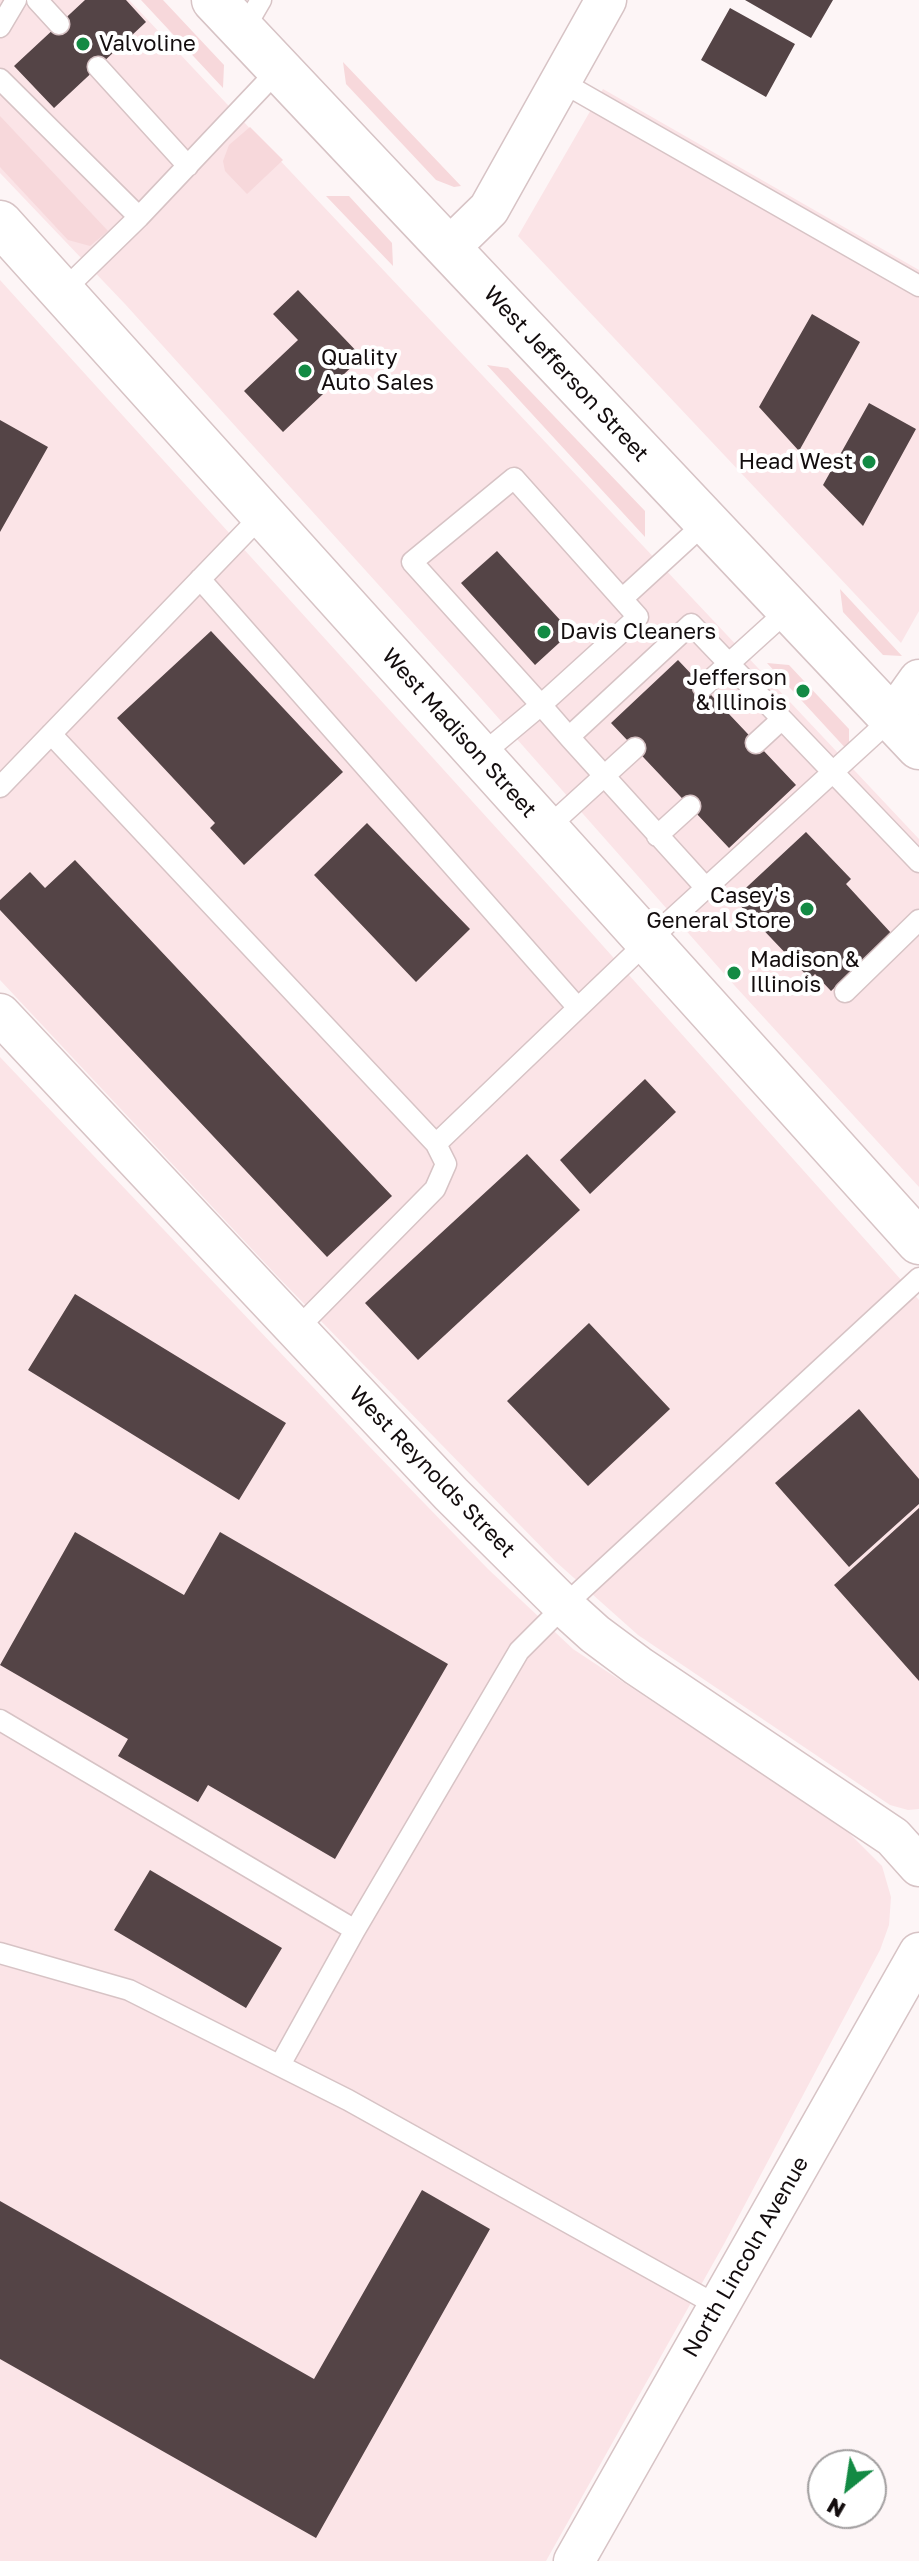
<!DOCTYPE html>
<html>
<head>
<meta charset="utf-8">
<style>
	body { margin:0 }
	#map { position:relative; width:919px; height:2561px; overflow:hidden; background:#fdf5f6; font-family:"Golos Text",sans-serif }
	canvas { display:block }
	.north { position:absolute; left:807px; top:2449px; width:80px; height:80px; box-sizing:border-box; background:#fff; border:2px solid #a19e9f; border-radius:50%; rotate:210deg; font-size:22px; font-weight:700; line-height:32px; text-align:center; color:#130d0e }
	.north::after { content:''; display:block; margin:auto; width:28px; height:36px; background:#138a44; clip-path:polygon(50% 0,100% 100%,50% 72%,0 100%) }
</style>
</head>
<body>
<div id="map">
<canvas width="919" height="2561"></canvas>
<div class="north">N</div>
</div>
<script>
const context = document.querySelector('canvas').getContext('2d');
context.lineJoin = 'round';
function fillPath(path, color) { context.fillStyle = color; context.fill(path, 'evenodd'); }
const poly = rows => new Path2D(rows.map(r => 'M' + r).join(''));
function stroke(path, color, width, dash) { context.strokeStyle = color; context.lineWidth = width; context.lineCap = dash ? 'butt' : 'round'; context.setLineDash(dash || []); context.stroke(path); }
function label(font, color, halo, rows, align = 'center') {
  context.font = font + ' "Golos Text",sans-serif'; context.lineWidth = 8; context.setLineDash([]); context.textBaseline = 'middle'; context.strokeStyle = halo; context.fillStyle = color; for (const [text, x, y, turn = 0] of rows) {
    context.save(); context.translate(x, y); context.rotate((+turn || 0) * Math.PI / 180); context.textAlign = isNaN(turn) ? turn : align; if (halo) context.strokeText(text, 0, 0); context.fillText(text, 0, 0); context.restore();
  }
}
const built = poly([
	[0,0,129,0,919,839,919,1187,735,986,478,695,125,304,0,173],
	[603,89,919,270,919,611,901,643,518,236],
	[0,280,587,928,919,1300,919,1809,908,1810,890,1805,638,1635,555,1561,279,1278,0,980],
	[0,1057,365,1442,488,1569,573,1649,844,1828,882,1866,891,1897,889,1925,880,1950,724,2244,546,2561,0,2561]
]);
const green = poly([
	[141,0,163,0,224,65,223,88],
	[343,62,461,186,454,187,436,180,346,84],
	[0,116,108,231,90,246,68,240,0,167],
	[250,127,283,160,247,194,225,171,223,161,229,145],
	[326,196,349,196,392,243,393,266],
	[487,365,508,368,645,511,645,537],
	[840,589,902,656,883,655,843,612],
	[767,663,789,665,849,729,849,752]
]);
const building = poly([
	[85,0,126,0,146,22,54,108,14,66],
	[745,0,833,0,811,38],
	[730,8,795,44,766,97,701,60],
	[298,290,362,357,283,432,244,391,298,340,273,314],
	[812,314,860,342,799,451,759,407],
	[869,403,916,429,863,526,823,485],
	[0,420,48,447,0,532],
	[497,551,571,632,535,665,461,583],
	[211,631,343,772,244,865,210,828,215,823,117,718],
	[678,660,796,785,729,848,611,723],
	[367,823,470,929,416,982,314,875],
	[806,832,851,879,846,884,891,933,831,991,815,974,810,979,734,899],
	[75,860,392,1196,327,1257,0,910,0,900,30,872,45,888],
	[645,1079,676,1112,590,1194,560,1160],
	[527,1154,580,1210,418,1360,365,1303],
	[75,1294,286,1423,239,1500,28,1370],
	[589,1323,670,1409,588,1486,507,1401],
	[859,1409,919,1479,919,1504,849,1567,775,1483],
	[919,1508,919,1681,834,1585],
	[75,1532,184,1595,220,1532,448,1664,335,1859,208,1785,198,1802,118,1756,128,1739,0,1665],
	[150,1870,282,1948,246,2008,114,1930],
	[422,2190,490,2229,316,2538,0,2359,0,2201,314,2379]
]);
const service = poly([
	[37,0,59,24],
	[0,27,16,0],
	[243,31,261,0],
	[98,67,188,166],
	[0,79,139,217],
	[560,81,919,286],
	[63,291,139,217,279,69],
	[200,579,578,1008],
	[622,599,706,522],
	[703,687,788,610],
	[51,734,436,1144],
	[756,743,781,720],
	[480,756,541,705,638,617,514,478,412,562,541,705,569,737],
	[0,787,263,514],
	[546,829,635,748],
	[657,836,690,806],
	[706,888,569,737,691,624,919,862],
	[845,992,919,920],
	[296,1330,435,1189,446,1164,436,1144,648,941,892,718],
	[0,1720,355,1930],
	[0,1953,129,1990,348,2100,718,2306],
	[280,2065,355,1930,519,1651,564,1606,919,1278]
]);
const minor = poly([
	[448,249,489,209,606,0],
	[892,718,919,680],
	[0,1014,451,1494,564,1606,595,1634,638,1666,893,1837,919,1866],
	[574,2561,919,1953]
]);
const primary = poly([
	[214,0,919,747],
	[0,223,919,1242]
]);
const markers = [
	[83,44,8,"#138a44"],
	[305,371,8,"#138a44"],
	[869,462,8,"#138a44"],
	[544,632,8,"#138a44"],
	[803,691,8,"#138a44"],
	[807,909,8,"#138a44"],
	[734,973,8,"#138a44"]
];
const poiNames = [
	["Valvoline",99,44],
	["Quality",321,358],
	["Auto Sales",321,383],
	["Head West",853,462,"right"],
	["Davis Cleaners",560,632],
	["Jefferson",787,678,"right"],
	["& Illinois",787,703,"right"],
	["Casey's",791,896,"right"],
	["General Store",791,921,"right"],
	["Madison &",750,960],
	["Illinois",750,985]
];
const streetNames = [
	["West Jefferson Street",566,374,47],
	["West Madison Street",459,733,48],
	["West Reynolds Street",432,1472,46],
	["North Lincoln Avenue",746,2257,-60]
];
fillPath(built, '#fbe4e7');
fillPath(green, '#f7d8db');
fillPath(building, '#544446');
stroke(service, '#d7c3c5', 23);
stroke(minor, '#d7c3c5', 43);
stroke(primary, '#d7c3c5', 47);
stroke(service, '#fff', 20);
stroke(minor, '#fff', 40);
stroke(primary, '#fff', 44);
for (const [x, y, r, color] of markers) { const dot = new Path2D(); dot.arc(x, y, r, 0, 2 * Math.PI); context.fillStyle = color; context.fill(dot); stroke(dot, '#fff', 3); }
label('22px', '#130d0e', '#fff', poiNames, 'left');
label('22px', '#130d0e', '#fff', streetNames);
</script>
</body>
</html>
